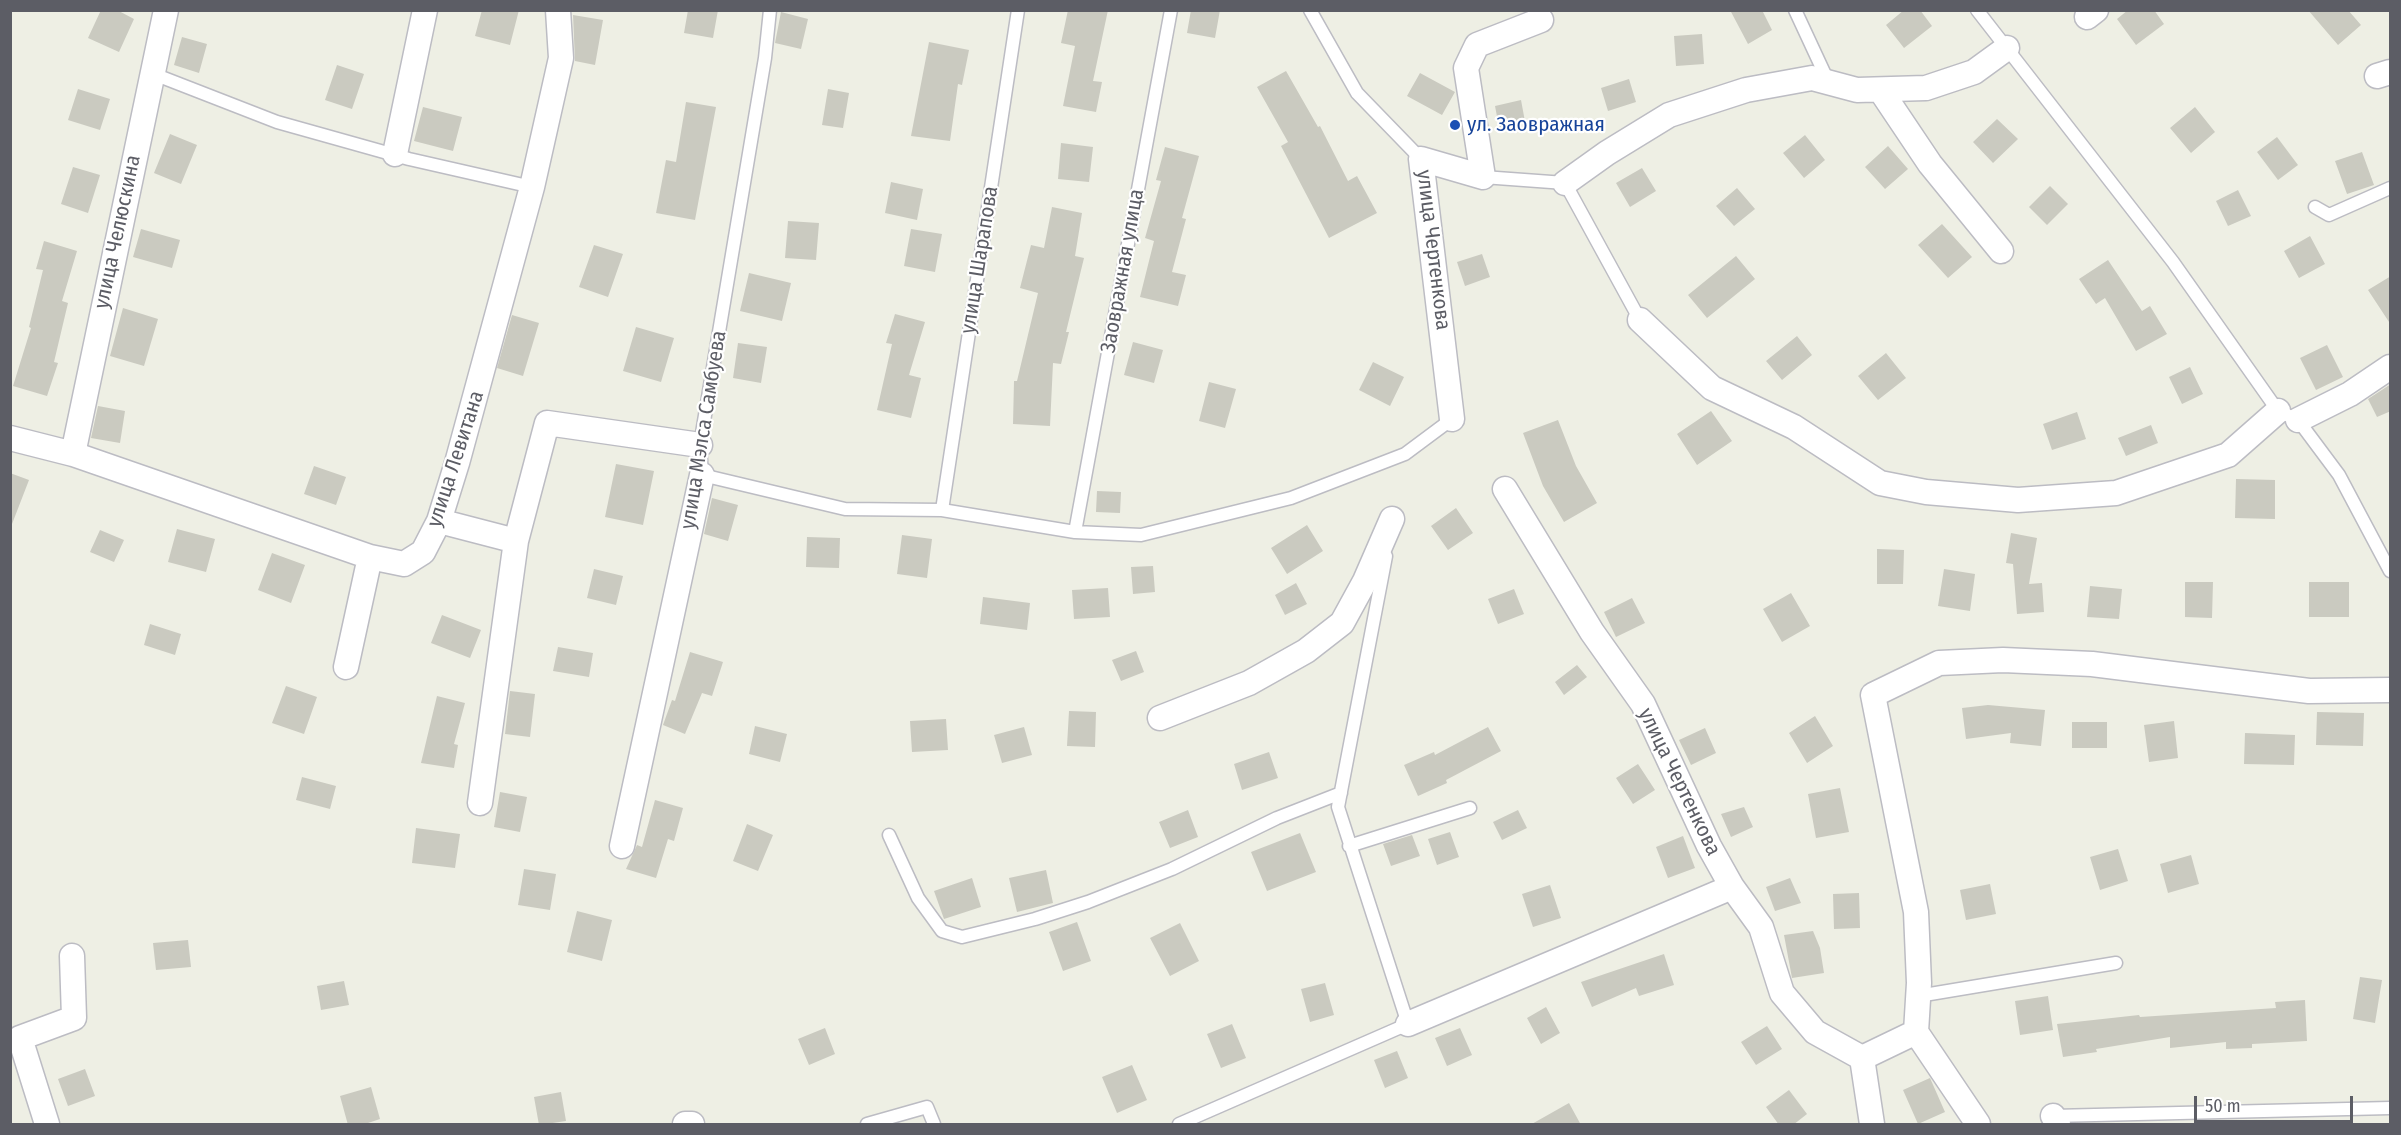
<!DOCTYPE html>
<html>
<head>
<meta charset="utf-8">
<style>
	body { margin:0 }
	#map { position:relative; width:2401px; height:1135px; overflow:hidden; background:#eeefe4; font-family:"Fira Sans Condensed",sans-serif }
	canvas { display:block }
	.frame { position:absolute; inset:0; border:12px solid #5c5d65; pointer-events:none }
	.scale { position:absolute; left:2194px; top:1096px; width:159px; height:27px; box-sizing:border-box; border:3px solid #5c5d65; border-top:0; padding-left:8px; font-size:18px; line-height:21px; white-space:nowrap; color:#5c5d65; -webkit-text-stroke:4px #fff; paint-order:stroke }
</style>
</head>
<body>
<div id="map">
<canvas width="2401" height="1135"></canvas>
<div class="frame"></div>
<div class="scale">50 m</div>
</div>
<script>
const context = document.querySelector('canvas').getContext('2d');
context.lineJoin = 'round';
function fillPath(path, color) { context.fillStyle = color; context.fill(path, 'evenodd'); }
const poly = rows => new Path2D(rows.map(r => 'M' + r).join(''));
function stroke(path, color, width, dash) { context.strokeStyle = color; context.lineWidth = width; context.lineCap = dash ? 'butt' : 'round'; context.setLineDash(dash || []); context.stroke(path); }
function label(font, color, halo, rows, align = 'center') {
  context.font = font + ' "Fira Sans Condensed",sans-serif'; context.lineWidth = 4.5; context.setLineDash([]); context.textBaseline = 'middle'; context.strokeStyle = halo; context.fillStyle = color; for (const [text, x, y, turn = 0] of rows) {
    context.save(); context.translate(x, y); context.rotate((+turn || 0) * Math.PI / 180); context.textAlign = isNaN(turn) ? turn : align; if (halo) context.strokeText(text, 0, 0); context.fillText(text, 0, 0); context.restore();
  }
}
const building = poly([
	[101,10,117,10,134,19,119,52,88,38],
	[482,10,519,10,510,45,475,36],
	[688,10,718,10,713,38,684,33],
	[1068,10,1108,10,1093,81,1102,82,1096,112,1063,106,1075,46,1061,43],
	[1191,10,1220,10,1215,38,1187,33],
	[1730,10,1762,10,1772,30,1748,44],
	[1904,10,1920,10,1932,26,1904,48,1886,25],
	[2128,10,2154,10,2164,24,2136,45,2117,19],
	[2308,10,2348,10,2361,25,2338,45],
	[781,12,808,19,801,49,775,43],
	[573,15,603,20,595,65,575,61],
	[1702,34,1704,64,1676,66,1674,36],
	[182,37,207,44,199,73,174,65],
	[929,42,969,50,962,85,958,84,950,141,911,136],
	[337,65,364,74,352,109,325,100],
	[1286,71,1318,127,1320,126,1348,181,1357,176,1377,213,1329,238,1281,146,1288,142,1257,87],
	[1420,73,1455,92,1442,115,1407,96],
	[1629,79,1636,102,1608,111,1601,88],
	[78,89,110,99,100,130,68,120],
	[828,89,849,93,843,128,822,125],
	[1521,100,1526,127,1500,132,1495,106],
	[686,102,716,107,695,220,656,213,666,160,676,162],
	[423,107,462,117,453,151,414,141],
	[2195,107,2215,132,2191,153,2170,128],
	[1997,119,2018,139,1993,163,1973,142],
	[170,134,197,145,181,184,154,173],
	[1805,135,1825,160,1804,178,1783,153],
	[2277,137,2298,165,2278,180,2257,152],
	[1061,143,1093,147,1089,182,1058,179],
	[1888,146,1908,169,1885,189,1865,167],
	[1165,147,1199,156,1182,218,1186,219,1172,272,1186,275,1178,306,1140,297,1154,241,1145,238,1161,181,1156,180],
	[2362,152,2374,185,2347,194,2335,161],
	[73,167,100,175,88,213,61,204],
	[1642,168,1656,191,1630,207,1616,183],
	[891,182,923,189,917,220,885,213],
	[2050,186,2068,204,2047,225,2029,207],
	[1737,188,1755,209,1734,226,1716,206],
	[2238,190,2251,216,2228,226,2216,201],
	[1052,207,1082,213,1075,256,1084,258,1066,332,1069,332,1061,364,1053,363,1050,426,1013,424,1014,381,1017,381,1038,293,1020,288,1031,245,1044,248],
	[788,221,819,223,816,260,785,258],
	[1942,224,1972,257,1948,278,1918,245],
	[141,229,180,240,172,268,133,257],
	[911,229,942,234,935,272,904,266],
	[2310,236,2325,264,2299,278,2284,251],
	[44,241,77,251,62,301,68,303,54,362,58,363,47,396,13,386,31,328,29,327,43,270,36,269],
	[594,245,623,254,608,297,579,287],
	[1482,254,1490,277,1465,286,1457,262],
	[1736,256,1755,279,1707,318,1688,295],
	[2108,260,2142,311,2150,306,2167,334,2136,351,2105,298,2096,304,2079,279],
	[749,273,791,283,782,321,740,311],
	[2391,276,2391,325,2368,290],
	[123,308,158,319,144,366,110,356],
	[895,314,925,322,909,375,921,378,911,418,877,410,892,344,886,343],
	[512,315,539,323,523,376,497,368],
	[636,327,674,338,661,382,623,371],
	[1797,336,1812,355,1782,380,1766,361],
	[1133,342,1163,350,1154,383,1124,375],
	[738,343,767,347,761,383,733,378],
	[2327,345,2343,377,2316,390,2300,358],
	[1886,353,1906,378,1878,400,1858,376],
	[1373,362,1404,377,1390,406,1359,390],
	[2190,367,2203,394,2182,404,2169,377],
	[1209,382,1236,389,1225,428,1199,421],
	[2391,384,2391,411,2377,417,2368,399],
	[98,406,125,411,120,443,91,438],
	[1711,411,1732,441,1697,465,1677,434],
	[2077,412,2086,439,2052,450,2043,424],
	[1558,420,1576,466,1597,503,1564,522,1543,486,1523,433],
	[2151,425,2158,443,2126,456,2118,438],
	[616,464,654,471,643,525,605,517],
	[314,466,346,477,336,505,304,494],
	[10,473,29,480,12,524,10,524],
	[2236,479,2275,480,2275,519,2235,518],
	[1097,491,1121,492,1120,513,1096,512],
	[712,498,738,505,728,541,704,534],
	[1456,508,1473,533,1448,550,1431,526],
	[1307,525,1323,551,1287,574,1271,548],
	[177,529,215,539,206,572,168,562],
	[100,530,124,540,114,562,90,552],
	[2011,533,2037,538,2029,584,2042,583,2044,612,2017,614,2013,564,2006,563],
	[902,535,932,539,927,578,897,574],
	[807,537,840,538,839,568,806,567],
	[1877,549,1904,550,1903,584,1877,584],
	[272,553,305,565,291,603,258,590],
	[1153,566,1155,592,1133,594,1131,567],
	[594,569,623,576,616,605,587,598],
	[1944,569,1975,574,1970,611,1938,606],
	[2185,582,2213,582,2212,618,2185,617],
	[2309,582,2349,582,2349,617,2309,617],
	[1296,583,1307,604,1285,615,1275,595],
	[2090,586,2122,589,2119,619,2087,617],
	[1108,588,1110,617,1074,619,1072,590],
	[1514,589,1524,614,1498,624,1488,599],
	[1791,593,1810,626,1782,642,1763,609],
	[983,597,1030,603,1027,630,980,624],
	[1632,598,1645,623,1616,637,1604,612],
	[442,615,481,630,470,658,431,643],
	[150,624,181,634,175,655,144,645],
	[558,647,593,653,589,677,553,671],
	[1136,651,1144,672,1121,681,1112,660],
	[690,652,723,662,712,696,702,693,685,734,663,725,672,700,675,701],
	[1577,665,1587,677,1564,695,1555,682],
	[286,686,317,697,304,734,272,723],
	[510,691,535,694,530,737,505,734],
	[437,696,465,703,454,744,458,745,454,768,421,763],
	[1988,705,2045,710,2041,746,2010,743,2011,733,1966,739,1962,708],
	[1069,711,1096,712,1095,747,1067,746],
	[2317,712,2364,713,2363,746,2316,745],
	[1815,716,1833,746,1807,763,1789,733],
	[946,719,948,750,912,752,910,721],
	[2174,721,2178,758,2149,762,2144,725],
	[2072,722,2107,722,2107,748,2072,748],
	[755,726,787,734,780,762,749,754],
	[1024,727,1032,755,1002,763,994,735],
	[1488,727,1501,751,1446,780,1447,783,1418,796,1404,765,1434,752,1435,755],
	[1705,728,1716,753,1691,765,1679,740],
	[2245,733,2295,735,2294,765,2244,764],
	[1269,752,1278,778,1242,790,1234,764],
	[1638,764,1655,790,1633,804,1616,778],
	[302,777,336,786,330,809,296,800],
	[1840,788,1849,832,1816,838,1808,794],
	[500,792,527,797,520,832,494,827],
	[655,800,683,808,674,841,668,839,656,878,626,869,637,845,642,847],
	[1744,807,1753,827,1731,837,1721,814],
	[1188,810,1198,837,1170,848,1159,822],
	[1518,810,1527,828,1502,840,1493,822],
	[747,824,773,835,758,871,733,861],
	[416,828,460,834,455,868,412,863],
	[1450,832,1459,857,1437,865,1428,839],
	[1300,833,1316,872,1267,891,1251,852],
	[1412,835,1420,856,1391,866,1383,844],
	[1683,836,1695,868,1668,878,1656,847],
	[2118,849,2128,881,2100,890,2090,857],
	[2191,855,2199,884,2168,893,2160,864],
	[524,869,556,874,550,910,518,905],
	[1046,870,1053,903,1017,912,1009,878],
	[972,878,981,907,944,919,934,891],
	[1790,878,1801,903,1775,911,1766,887],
	[1990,884,1996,914,1966,920,1960,890],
	[1550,885,1561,918,1533,927,1522,894],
	[1859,893,1860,928,1834,929,1833,894],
	[577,911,612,920,602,961,567,952],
	[1077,922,1091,961,1063,971,1049,932],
	[1180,923,1199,961,1170,976,1150,938],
	[1813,931,1820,948,1824,973,1792,978,1784,935],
	[188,940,191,967,156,970,153,943],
	[1664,954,1674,985,1639,996,1636,988,1592,1007,1581,982],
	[2360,977,2382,980,2375,1023,2353,1019],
	[344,981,349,1005,321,1010,317,986],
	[1325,983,1334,1015,1310,1022,1301,989],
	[2048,996,2053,1030,2020,1035,2015,1001],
	[2305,1000,2307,1041,2252,1044,2252,1048,2226,1049,2226,1042,2170,1048,2170,1037,2096,1049,2097,1052,2063,1057,2057,1024,2139,1015,2140,1017,2276,1008,2275,1002],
	[1546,1007,1560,1033,1541,1044,1527,1018],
	[1232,1024,1246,1058,1221,1068,1207,1034],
	[1767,1026,1782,1049,1756,1065,1741,1042],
	[825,1028,835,1054,809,1065,798,1039],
	[1460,1028,1472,1055,1447,1066,1435,1038],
	[1397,1051,1408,1078,1385,1088,1374,1060],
	[1132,1065,1147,1100,1117,1113,1102,1077],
	[85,1069,95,1096,68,1106,58,1079],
	[1930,1078,1945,1112,1918,1124,1903,1090],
	[371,1087,380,1119,362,1125,348,1125,340,1096],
	[1789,1090,1807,1114,1793,1125,1779,1125,1766,1107],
	[561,1092,566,1121,539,1125,534,1097],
	[1569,1103,1581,1125,1530,1125]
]);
const service = poly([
	[770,10,765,58,700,445,702,475,845,509,942,510,1075,532,1141,535,1291,498,1405,454,1452,419],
	[1310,10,1357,93,1421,159],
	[1795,10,1828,81],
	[1977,10,2173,262,2278,411,2298,420,2339,475,2390,571],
	[151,73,277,122,409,159,532,187],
	[1483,177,1565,183,1640,320],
	[2315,207,2329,215,2390,188],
	[942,510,1018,10],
	[1075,532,1171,10],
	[889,835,918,898,942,931,962,937,1035,919,1088,902,1172,869,1277,818,1341,793],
	[1349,846,1470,808],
	[1918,996,2116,963],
	[2053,1116,2390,1108],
	[867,1124,927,1107,934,1124],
	[1179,1124,1408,1024,1338,807,1386,556]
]);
const minor = poly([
	[2087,17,2096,10],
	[2377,76,2390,72],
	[1881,91,1930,164,2001,251],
	[395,154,425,10],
	[1565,183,1607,153,1669,115,1746,90,1812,78,1857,90,1926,88,1974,72,2007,48],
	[1640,320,1712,388,1794,427,1880,483,1926,492,2018,500,2116,493,2228,455,2278,411],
	[1452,419,1421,159,1483,177,1466,68,1477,45,1541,20],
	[2298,420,2350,394,2390,367],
	[10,438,73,454,370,557,404,564,423,552,439,521,457,463,532,187,561,58,558,10],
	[73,454,166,10],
	[1505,489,1592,632,1643,704,1709,846,1732,887,1761,927,1782,993,1815,1032,1862,1058],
	[439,521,516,541],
	[346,667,370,557],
	[1160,718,1249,683,1306,651,1342,623,1365,581,1392,519],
	[480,803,516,541,547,423,700,445],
	[622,846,702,475],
	[1408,1024,1732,887],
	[1916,1032,1919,983,1916,912,1873,695,1939,663,2003,660,2092,664,2309,691,2390,690],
	[1862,1058,1916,1032,1978,1124],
	[1862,1058,1872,1124],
	[2053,1116,2058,1124],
	[47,1124,20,1038,74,1018,72,956],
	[685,1124,692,1124]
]);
const markers = [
	[1455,125,6,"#1a4fb4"]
];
const transitNames = [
	["ул. Заовражная",1467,125]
];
const streetNames = [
	["улица Челюскина",118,232,-78],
	["улица Чертенкова",1433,250,83],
	["улица Шарапова",980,260,-81],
	["Заовражная улица",1123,271,-80],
	["улица Мэлса Самбуева",704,430,-81],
	["улица Левитана",456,459,-72],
	["улица Чертенкова",1679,782,64]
];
fillPath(building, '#cacac0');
stroke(service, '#bcbcc3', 15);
stroke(minor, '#bcbcc3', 27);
stroke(service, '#fff', 12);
stroke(minor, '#fff', 24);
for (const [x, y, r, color] of markers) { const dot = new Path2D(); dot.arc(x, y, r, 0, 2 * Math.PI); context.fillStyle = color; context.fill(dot); stroke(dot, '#fff', 2); }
label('21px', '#164399', '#fff', transitNames, 'left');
label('21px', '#5c5d65', '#fff', streetNames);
</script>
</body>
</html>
